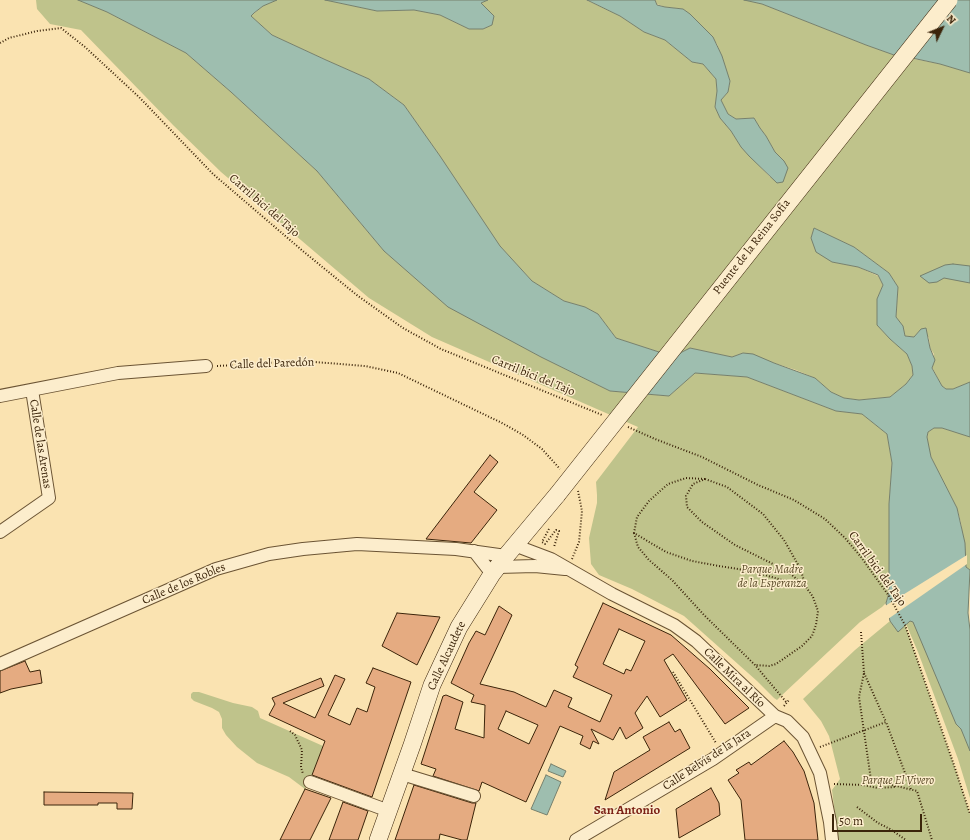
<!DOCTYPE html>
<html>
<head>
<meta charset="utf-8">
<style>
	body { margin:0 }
	#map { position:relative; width:970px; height:840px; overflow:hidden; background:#fae3b1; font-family:Alegreya,serif }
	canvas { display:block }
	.north { position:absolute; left:922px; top:8px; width:40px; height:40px; -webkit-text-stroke:3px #fcedcc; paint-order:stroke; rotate:47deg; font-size:11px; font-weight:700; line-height:16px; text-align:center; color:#3b240a }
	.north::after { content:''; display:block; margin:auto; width:14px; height:18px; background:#3b240a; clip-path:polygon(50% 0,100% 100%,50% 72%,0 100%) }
	.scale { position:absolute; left:832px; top:814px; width:90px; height:18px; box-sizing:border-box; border:2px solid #3b240a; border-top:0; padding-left:5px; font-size:12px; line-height:14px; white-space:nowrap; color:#3b240a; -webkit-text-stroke:3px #fcedcc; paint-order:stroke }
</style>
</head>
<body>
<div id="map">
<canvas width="970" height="840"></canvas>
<div class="north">N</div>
<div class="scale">50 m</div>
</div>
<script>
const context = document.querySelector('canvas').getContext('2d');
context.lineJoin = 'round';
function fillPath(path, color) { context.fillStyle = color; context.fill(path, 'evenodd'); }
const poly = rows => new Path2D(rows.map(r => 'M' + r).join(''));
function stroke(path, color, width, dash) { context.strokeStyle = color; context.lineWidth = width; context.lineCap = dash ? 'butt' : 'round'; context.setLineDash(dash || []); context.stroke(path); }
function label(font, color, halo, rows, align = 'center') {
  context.font = font + ' Alegreya,serif'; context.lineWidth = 3; context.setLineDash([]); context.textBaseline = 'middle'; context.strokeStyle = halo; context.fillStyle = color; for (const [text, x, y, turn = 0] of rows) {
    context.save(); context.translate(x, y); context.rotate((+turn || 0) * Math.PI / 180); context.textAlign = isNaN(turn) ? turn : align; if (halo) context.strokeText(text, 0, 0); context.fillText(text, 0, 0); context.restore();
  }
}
const green = poly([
	[36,0,78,0,107,12,186,53,231,92,317,171,384,251,448,306,541,357,610,391,669,396,695,373,747,377,836,411,862,414,887,434,892,463,889,504,970,751,970,798,958,759,918,652,906,624,889,593,886,603,882,607,860,622,781,696,777,700,774,698,757,681,684,616,632,589,599,575,591,564,589,538,597,503,597,495,596,482,638,427,432,337,369,298,221,172,173,125,81,30,50,24,37,9],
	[277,0,325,0,377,11,414,10,440,15,469,29,483,29,492,25,490,12,481,3,488,0,586,0,620,16,644,32,665,40,692,62,703,64,716,79,717,91,715,107,720,118,731,131,741,147,770,177,784,161,775,152,766,136,760,128,754,118,736,119,728,114,721,100,728,92,730,81,717,44,699,23,683,9,665,7,657,4,655,0,744,0,762,4,866,45,894,55,940,64,970,73,970,382,953,389,946,389,942,386,932,367,934,354,930,348,929,338,921,329,914,337,905,336,902,326,896,317,898,287,889,273,854,247,814,228,811,238,832,262,858,267,878,276,883,285,877,299,877,325,890,339,907,354,912,366,913,375,906,384,890,397,859,400,844,398,831,392,815,378,796,370,743,353,732,357,690,348,676,355,659,352,616,338,598,314,585,307,564,301,532,281,500,246,440,156,404,105,369,79,326,60,272,35,251,16,263,6],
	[934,428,942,428,970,437,970,570,966,567,961,523,957,508,931,457,928,449,927,437,928,432],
	[890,621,898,631,905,625,954,765,970,814,970,840,838,840,832,790,840,779,829,736,821,721,803,699,855,650],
	[193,692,199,692,233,703,252,707,258,711,260,718,323,746,312,776,305,789,289,777,257,763,237,747,226,735,222,728,222,719,219,712,212,708,194,701,191,698,191,694]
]);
const water = poly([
	[78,0,277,0,263,6,254,13,251,16,272,35,326,60,369,79,404,105,440,156,500,246,532,281,564,301,585,307,598,314,616,338,659,352,676,355,690,348,732,357,743,353,753,354,774,363,815,378,831,392,844,398,859,400,890,397,906,384,913,375,912,366,907,354,890,339,877,325,877,299,883,285,878,275,858,267,832,262,816,252,811,238,814,228,854,247,889,273,898,287,896,317,903,326,905,336,914,337,921,329,926,328,930,348,935,360,932,368,942,386,946,389,953,389,970,382,970,437,942,428,934,428,928,432,927,437,931,457,957,508,965,543,966,567,970,570,968,613,970,630,970,751,961,729,956,724,913,622,910,621,898,632,890,621,886,603,889,593,889,504,892,463,887,434,862,414,836,411,747,377,695,373,669,396,610,391,541,357,448,307,384,251,317,171,231,92,186,53,107,12,78,0],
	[325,0,488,0,481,3,494,16,492,25,483,29,469,29,440,15,414,10,377,11,325,0],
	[587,0,655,0,657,5,665,7,683,9,690,14,713,37,722,56,730,81,728,92,721,100,728,114,736,119,754,118,760,128,766,136,775,152,784,161,788,168,783,182,777,183,749,156,741,147,731,131,720,118,715,107,717,91,716,79,703,64,692,62,665,40,644,32,620,16,587,0],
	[744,0,970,0,970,73,940,64,912,58,906,54,894,55,866,45,762,4,744,0],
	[953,264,970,266,970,283,944,278,937,282,929,283,920,276,945,265,953,264],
	[551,764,566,771,563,777,548,771,551,764],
	[546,775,561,782,547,815,531,809,546,775]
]);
const pier = poly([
	[967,555,967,564,888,619,885,606]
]);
const building = poly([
	[490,455,498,462,474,492,497,510,471,543,426,539,490,455],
	[603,603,671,635,710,669,749,708,725,724,673,654,664,660,687,700,660,717,647,696,635,713,643,728,626,739,620,727,613,740,591,729,599,744,593,741,590,749,580,744,583,736,560,726,526,802,482,782,479,791,433,776,436,769,421,764,443,696,446,695,463,702,455,729,484,738,485,705,471,702,474,695,451,683,469,643,476,631,485,635,499,606,512,615,480,684,514,692,546,707,554,690,572,698,568,707,600,722,612,695,573,677,578,667,575,665,603,603],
	[619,629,645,641,631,671,626,669,624,674,603,664,619,629],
	[506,711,538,725,529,744,498,729,506,711],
	[397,613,440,617,417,665,382,646,397,613],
	[25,661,30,672,40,670,42,683,11,689,0,693,0,671,25,661],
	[373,668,411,682,372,797,312,775,325,741,269,715,275,704,272,698,321,678,324,686,283,703,315,718,335,675,345,679,328,715,350,725,357,708,367,712,375,687,366,683,373,668],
	[669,722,675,732,680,729,690,748,605,800,614,772,650,750,643,737,669,722],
	[784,741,793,752,804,771,814,803,818,840,745,840,741,800,728,780,739,773,736,770,749,762,751,765,784,741],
	[414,785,472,803,476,803,467,840,462,840,440,834,439,840,395,840,414,785],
	[711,788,719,803,720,815,679,838,676,809,711,788],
	[305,789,331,798,310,840,280,840,305,789],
	[44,792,133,793,132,809,117,809,117,803,98,803,98,805,44,805,44,792],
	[343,802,368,811,358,840,329,840,343,802]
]);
const path = poly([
	[0,43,9,38,37,31,61,28,85,47,139,97,213,174,304,252,358,296,403,328,441,349,602,415],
	[217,366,302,361,365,366,398,373,502,423,523,435,542,449,560,469],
	[628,427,655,439,702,457,758,485,794,500,825,519,845,538,861,557,889,596,905,625,954,765,970,814],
	[705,479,686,478,668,484,649,501,637,517,634,533,666,552,692,561,719,566,751,571,806,587,813,597,818,611,816,625,812,636,802,646,776,664,769,666,755,665],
	[705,479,727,487,763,514,784,540,800,568,806,587,792,575,781,568,735,545,702,522,687,507,686,496,693,484,705,479],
	[549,529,542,542,545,544,556,530,559,531,554,547],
	[634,533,638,547,649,560,672,580,704,615,755,665,787,703],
	[572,559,579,542,582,511,578,491],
	[861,632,864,673,859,697,871,780,917,791,932,840],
	[673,672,716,743],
	[864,673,886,722],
	[784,706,789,700],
	[290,731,295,735,302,750,301,767,303,774],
	[820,747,886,722,911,789],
	[834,784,863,785,878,788,895,787],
	[857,807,878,823,890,829,906,840]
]);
const minor = poly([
	[0,396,118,373,206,366],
	[0,532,49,498,32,390],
	[514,545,551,559,612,594,674,625,696,641,775,716,787,721,803,737,820,773,830,822,832,840],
	[474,551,492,574],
	[498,567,535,566,565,569],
	[0,664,216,569,269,554,303,549,357,544,456,549,506,556],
	[402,774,474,796],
	[310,782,389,811],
	[576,840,713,759,775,716]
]);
const secondary = poly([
	[378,840,412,745,432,685,459,627,492,574,506,556,557,495]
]);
const secondaryBridge = poly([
	[557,495,949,0]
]);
const streetNames = [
	["Carril bici del Tajo",264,206,41],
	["Puente de la Reina Sofía",752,247,-52],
	["Calle del Paredón",272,364,-2],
	["Carril bici del Tajo",533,376,22],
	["Calle de las Arenas",40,444,81],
	["Carril bici del Tajo",877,569,54],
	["Calle de los Robles",184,584,-23],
	["Calle Alcaudete",447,656,-65],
	["Calle Mira al Río",734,678,44],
	["Calle Belvís de la Jara",707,760,-33]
];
const parkNames = [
	["Parque Madre",772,570],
	["de la Esperanza",772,584],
	["Parque El Vivero",898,781]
];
const neighbourhoodNames = [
	["San Antonio",627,811]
];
fillPath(green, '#bfc38b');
fillPath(water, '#9ebeaf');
stroke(water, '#76806d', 1);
fillPath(pier, '#fae3b1');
fillPath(building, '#e5ab81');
stroke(building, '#3b240a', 1);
stroke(minor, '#6b5434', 14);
stroke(secondary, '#3b240a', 18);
stroke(path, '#3b240a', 2, [1, 2]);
stroke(minor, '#fcedcc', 12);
stroke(secondary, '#fcedcc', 17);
stroke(secondaryBridge, '#3b240a', 18, []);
stroke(secondaryBridge, '#fcedcc', 17);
label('12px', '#3b240a', '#fcedcc', streetNames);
label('italic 12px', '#5c4c2a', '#fcedcc', parkNames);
label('bold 13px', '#7a1f14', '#fcedcc', neighbourhoodNames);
</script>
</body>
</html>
